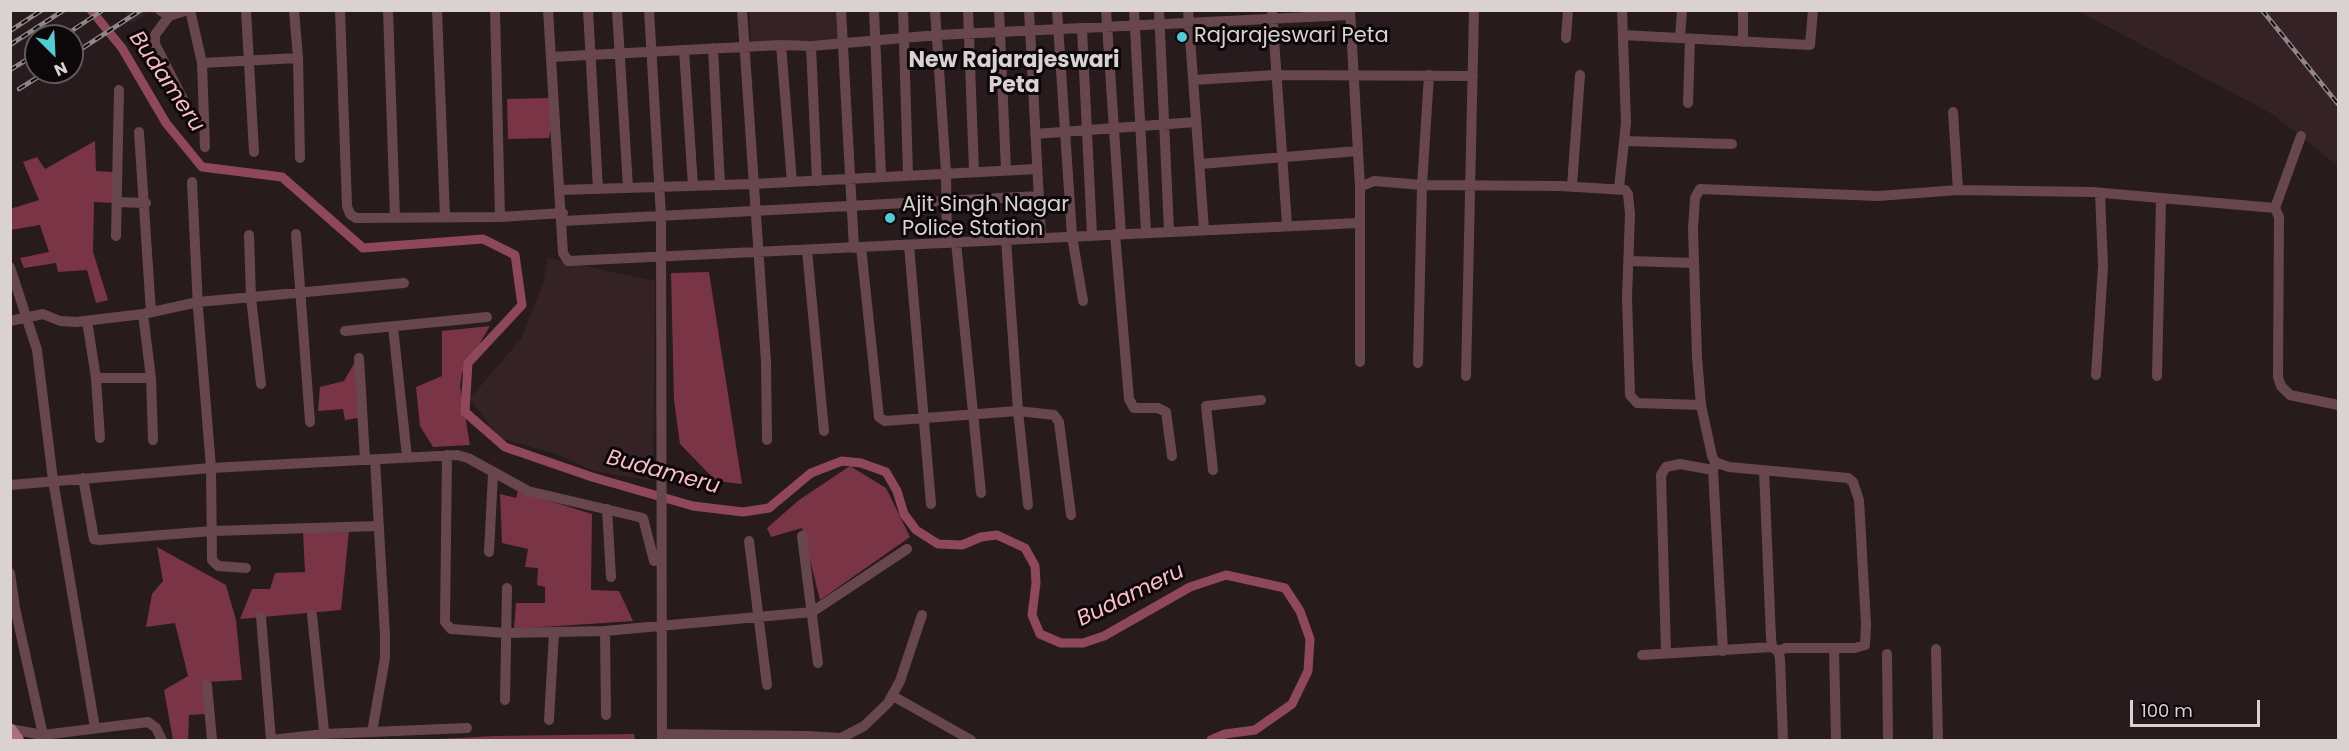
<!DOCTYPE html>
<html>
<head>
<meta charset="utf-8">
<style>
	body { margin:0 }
	#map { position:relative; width:2349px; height:751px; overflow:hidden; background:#271b1d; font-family:Poppins,sans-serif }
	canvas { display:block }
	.frame { position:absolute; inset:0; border:12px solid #d9d1d2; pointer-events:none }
	.north { position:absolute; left:24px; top:24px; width:60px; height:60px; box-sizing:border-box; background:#0c0708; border:2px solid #5e5859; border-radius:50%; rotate:156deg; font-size:16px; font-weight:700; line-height:24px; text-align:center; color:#d9d1d2 }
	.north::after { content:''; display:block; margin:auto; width:21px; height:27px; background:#52ccd5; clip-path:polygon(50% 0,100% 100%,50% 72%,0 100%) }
	.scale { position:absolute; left:2130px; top:700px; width:130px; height:27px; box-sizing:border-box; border:3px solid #d9d1d2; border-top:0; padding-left:8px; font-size:18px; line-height:21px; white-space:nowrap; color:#d9d1d2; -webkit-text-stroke:4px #0c0708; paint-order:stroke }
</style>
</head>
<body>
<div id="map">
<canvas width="2349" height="751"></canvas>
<div class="frame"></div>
<div class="north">N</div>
<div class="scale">100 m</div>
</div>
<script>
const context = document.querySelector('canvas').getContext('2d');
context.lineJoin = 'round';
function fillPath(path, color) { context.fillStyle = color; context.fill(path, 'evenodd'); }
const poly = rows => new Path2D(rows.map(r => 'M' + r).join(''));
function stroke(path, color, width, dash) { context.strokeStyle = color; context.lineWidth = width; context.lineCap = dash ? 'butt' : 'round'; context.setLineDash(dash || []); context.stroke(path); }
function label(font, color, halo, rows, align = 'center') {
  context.font = font + ' Poppins,sans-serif'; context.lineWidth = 6; context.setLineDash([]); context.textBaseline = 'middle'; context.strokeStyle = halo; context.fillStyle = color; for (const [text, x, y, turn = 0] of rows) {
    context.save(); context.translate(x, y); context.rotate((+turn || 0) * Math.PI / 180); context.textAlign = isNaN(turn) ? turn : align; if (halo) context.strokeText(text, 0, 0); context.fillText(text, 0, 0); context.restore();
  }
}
const built = poly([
	[124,11,166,11,159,15,149,12,131,24],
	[749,11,839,11,841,39,751,43],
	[2078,11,2338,11,2338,166,2272,114],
	[548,258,655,281,653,481,594,471,553,453,499,438,470,398,521,339,543,283]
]);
const forest = poly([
	[549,98,551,128,549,138,508,139,507,99],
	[95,141,96,171,113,172,114,203,94,202,93,252,108,300,96,303,87,270,58,272,56,263,24,268,20,258,49,252,40,225,11,230,10,209,39,200,23,162,37,157,45,169],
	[709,272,742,484,716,481,680,444,674,400,671,273],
	[490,326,462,373,460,386,470,445,433,447,420,426,416,387,442,376,442,331],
	[355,362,358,418,345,420,343,409,318,411,320,387,344,381],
	[850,466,886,488,910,537,820,600,802,528,771,537,767,528,799,500],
	[518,491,592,514,591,590,619,591,633,621,514,629,516,603,545,603,545,587,537,585,538,568,525,567,528,549,502,543,500,494,516,498],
	[349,531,341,610,240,619,252,589,270,589,275,573,305,572,303,532],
	[157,547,226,585,236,620,242,680,205,682,206,714,189,715,188,740,173,740,164,690,188,676,175,623,146,627,152,594,163,581],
	[634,734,635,740,419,740,495,736]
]);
const canal = poly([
	[91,10,122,48,166,123,202,167,282,177,363,248,483,239,515,255,522,305,468,363,465,412,505,447,592,477,693,506,743,512,769,508,811,473,842,461,861,463,886,472,897,491,904,514,916,530,938,544,962,545,981,537,997,535,1025,548,1035,566,1036,583,1032,615,1040,634,1061,643,1083,643,1104,636,1190,587,1226,575,1285,588,1300,611,1310,639,1308,671,1292,704,1255,730,1225,734,1211,740]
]);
const minor = poly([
	[160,10,169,16,188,10],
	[190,10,202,63,205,147],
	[246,10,254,152],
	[340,10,347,206,350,214,356,218,500,217,563,213],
	[388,10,395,217],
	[437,10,445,217],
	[495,10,500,217],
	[548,10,563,253,568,261,1358,223],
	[588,10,598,189],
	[617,10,628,187],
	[649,10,661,216,662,740],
	[742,10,766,362,767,440],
	[841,10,854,248],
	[874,10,881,176],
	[903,10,908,174],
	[935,10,946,173,947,243],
	[968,10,974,171],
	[999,10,1006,170],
	[1029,10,1041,238],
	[1057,10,1072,236,1083,301],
	[1106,10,1121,234],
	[1134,10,1146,232],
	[1159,10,1169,231],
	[1188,10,1204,229],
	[1272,10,1287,225],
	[1350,10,1360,187,1360,362],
	[169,16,155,35,155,44,191,115,204,119],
	[1082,29,1092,235],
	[1623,35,1810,45,1813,10],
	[1566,38,1568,10],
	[1680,38,1682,10],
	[1743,42,1743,10],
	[781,45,792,182],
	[811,46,817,181],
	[713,48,720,185],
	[684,50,693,186],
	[551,57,781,45,811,46,938,35,1350,15],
	[298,58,300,158],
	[202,63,298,58,294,10],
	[1193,80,1275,75,1473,76],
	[1688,103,1690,39],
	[1953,112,1958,190],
	[139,132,151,312],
	[1035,134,1196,122],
	[1624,141,1732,144],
	[1200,164,1358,151],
	[192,182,198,308,211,468,212,560,218,566,246,568],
	[1572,186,1580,75],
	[1360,187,1374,181,1422,185,1560,186,1625,190,1628,194,1630,214,1627,297,1630,395,1637,403,1701,405],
	[1619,188,1626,123,1622,10],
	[561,190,752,184,1037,169],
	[117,202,146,203],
	[2275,208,2301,136],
	[563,221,1039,196],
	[296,234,310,422],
	[1115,234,1129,399,1134,408,1158,408,1166,412,1172,456],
	[249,235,251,298,261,384],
	[116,236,119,90],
	[1006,240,1018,411,1028,505],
	[956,242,981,493],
	[909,245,931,504],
	[861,247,879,417,885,421,1018,411,1054,415,1059,422,1071,515],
	[807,250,824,431],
	[1629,261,1694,263],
	[10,267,37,350,53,480,95,728],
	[143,314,151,378,153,440],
	[10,321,43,314,60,321,76,322,143,314,198,302,404,283],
	[87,321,96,378,100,438],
	[393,327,407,457],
	[345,331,487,317],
	[359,358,365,459],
	[1418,363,1422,185,1429,75],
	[2096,375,2103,266,2100,193],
	[1466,376,1474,10],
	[2157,376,2161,199],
	[96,378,151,378],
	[447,455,445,622,451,629,505,633,605,631,812,612,907,549],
	[1715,463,1713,470,1723,651],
	[1213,470,1206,406,1261,400],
	[1764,470,1771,637,1772,647,1778,651,1780,659,1783,740],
	[83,478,94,539,99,540,212,531,379,526],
	[10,485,211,468,457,455,468,458,528,491,643,518,654,561],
	[607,509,611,577],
	[802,536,818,663],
	[749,541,767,685],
	[489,552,493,474],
	[10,573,15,608,43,735,48,740],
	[312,615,325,740],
	[261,617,271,740],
	[605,631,606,715],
	[1834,648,1836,740],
	[1936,649,1938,740],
	[1778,651,1786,648,1855,648,1865,645,1866,624,1859,500,1853,482,1848,478,1729,467,1715,462,1712,456,1701,405,1697,357,1693,229,1695,198,1700,189,1878,196,1958,190,2092,192,2275,208,2279,217,2278,377,2281,386,2290,395,2338,405],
	[1666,653,1661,475,1666,467,1680,464,1713,470],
	[1887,654,1888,740],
	[1642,655,1772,647],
	[207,685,212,740],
	[893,696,971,740],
	[505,700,507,588],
	[549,720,554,633],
	[10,729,43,735,148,722,156,728,162,740],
	[372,732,385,658,385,635,375,459],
	[662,734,807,736,841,738,842,740],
	[841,738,864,726,888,703,900,681,922,615],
	[271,740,324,734,467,728]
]);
const major = poly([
	[11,730,18,740]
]);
const rail = poly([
	[2262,10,2338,104],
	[10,11,11,10],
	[10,31,42,10],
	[64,36,103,10],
	[10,45,64,10],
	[72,55,141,10],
	[10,70,36,54],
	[19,89,46,72]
]);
const markers = [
	[1182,37,6,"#52ccd5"],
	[890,218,6,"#52ccd5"]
];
const poiNames = [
	["Rajarajeswari Peta",1194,37],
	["Ajit Singh Nagar",902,206],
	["Police Station",902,230]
];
const neighbourhoodNames = [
	["New Rajarajeswari",1014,61],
	["Peta",1014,86]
];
const waterNames = [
	["Budameru",166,82,56],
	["Budameru",663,473,15],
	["Budameru",1131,596,-26]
];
fillPath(built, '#352226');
fillPath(forest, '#793446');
stroke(canal, '#8f4859', 9);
stroke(minor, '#67474d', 10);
stroke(major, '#ae6e7c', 12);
stroke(rail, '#8f8687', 4.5);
stroke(rail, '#0c0708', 2, [7]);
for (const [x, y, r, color] of markers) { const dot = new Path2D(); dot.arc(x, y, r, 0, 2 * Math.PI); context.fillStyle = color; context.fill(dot); stroke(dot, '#0c0708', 2); }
label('21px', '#d9d1d2', '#0c0708', poiNames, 'left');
label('bold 22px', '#d9d1d2', '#0c0708', neighbourhoodNames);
label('italic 22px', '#fbbac7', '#0c0708', waterNames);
</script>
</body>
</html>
